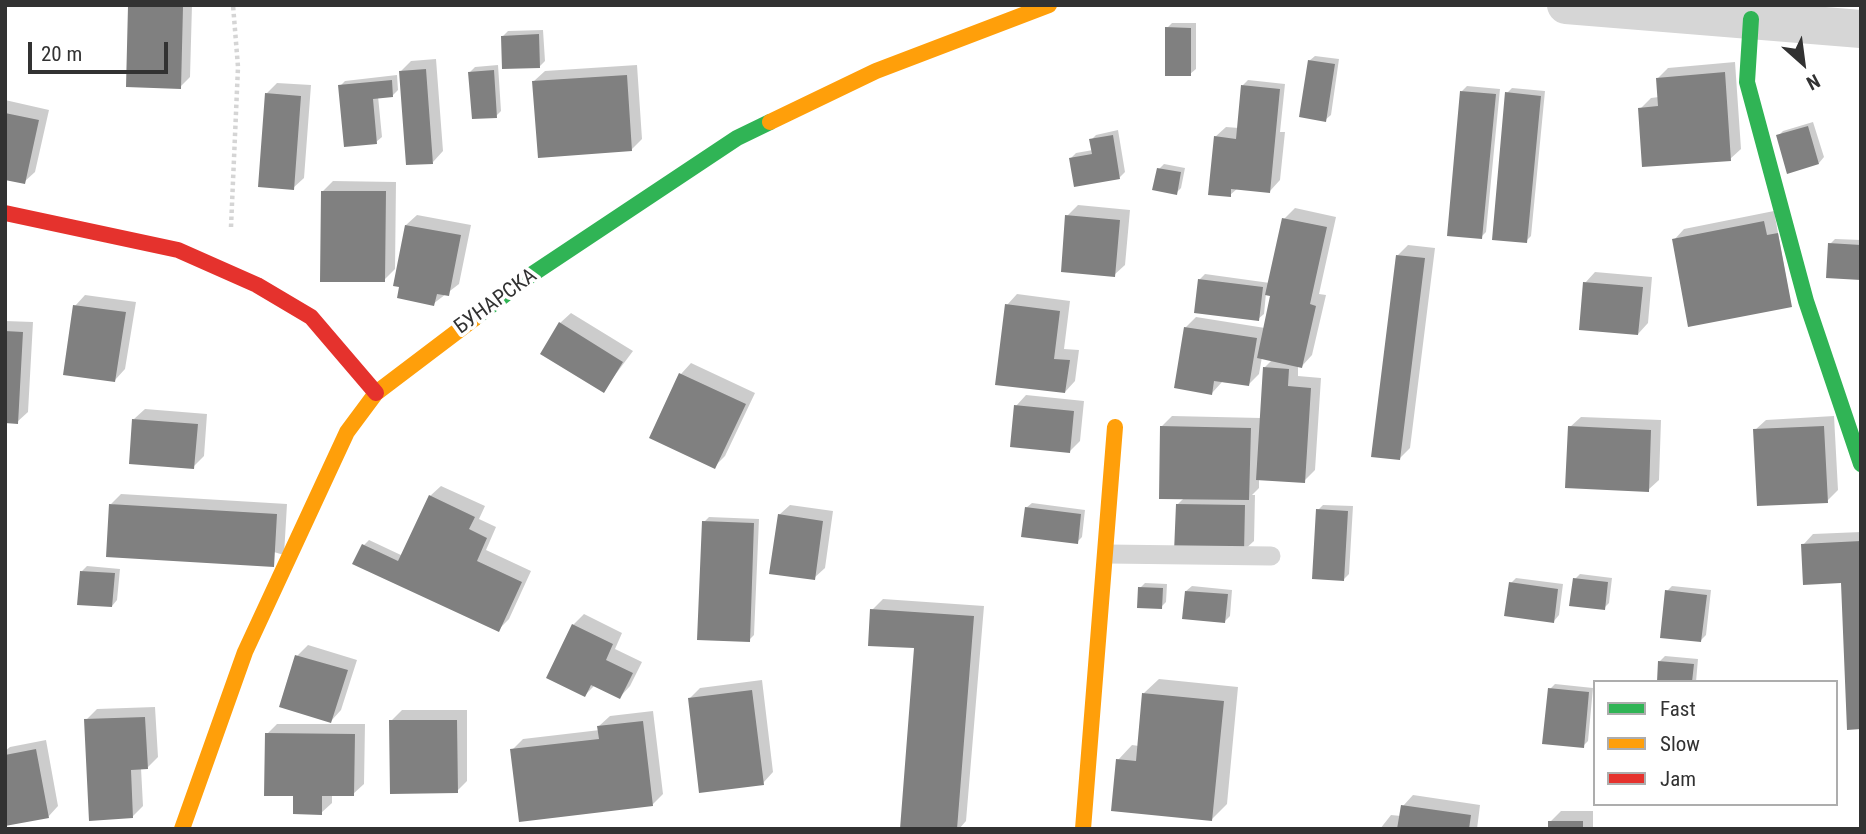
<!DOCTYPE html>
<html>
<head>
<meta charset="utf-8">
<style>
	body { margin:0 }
	#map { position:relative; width:1866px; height:834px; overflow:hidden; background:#fff; font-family:"Roboto Condensed",sans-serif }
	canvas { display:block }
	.frame { position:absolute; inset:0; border:7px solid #323232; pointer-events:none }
	.legend { position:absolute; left:1593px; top:680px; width:245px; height:126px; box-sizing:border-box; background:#fff; border:2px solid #adadad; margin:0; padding:9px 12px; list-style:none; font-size:21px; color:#323232 }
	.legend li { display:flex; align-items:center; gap:14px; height:35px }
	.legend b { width:35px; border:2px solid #adadad }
	.north { position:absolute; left:1768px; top:28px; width:70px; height:70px; -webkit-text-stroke:5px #fff; paint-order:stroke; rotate:152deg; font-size:19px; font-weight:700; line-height:28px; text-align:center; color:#323232 }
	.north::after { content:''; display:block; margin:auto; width:24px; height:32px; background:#323232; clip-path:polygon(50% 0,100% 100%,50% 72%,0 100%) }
	.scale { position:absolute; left:28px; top:42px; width:140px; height:32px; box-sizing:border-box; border:4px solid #323232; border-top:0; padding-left:9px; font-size:21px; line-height:24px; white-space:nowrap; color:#323232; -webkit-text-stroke:5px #fff; paint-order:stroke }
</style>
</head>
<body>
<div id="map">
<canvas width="1866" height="834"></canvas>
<div class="frame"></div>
<ul class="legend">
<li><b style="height:9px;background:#30b455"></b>Fast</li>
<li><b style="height:9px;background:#ff9f0a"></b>Slow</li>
<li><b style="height:9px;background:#e5322d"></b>Jam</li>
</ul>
<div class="north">N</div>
<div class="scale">20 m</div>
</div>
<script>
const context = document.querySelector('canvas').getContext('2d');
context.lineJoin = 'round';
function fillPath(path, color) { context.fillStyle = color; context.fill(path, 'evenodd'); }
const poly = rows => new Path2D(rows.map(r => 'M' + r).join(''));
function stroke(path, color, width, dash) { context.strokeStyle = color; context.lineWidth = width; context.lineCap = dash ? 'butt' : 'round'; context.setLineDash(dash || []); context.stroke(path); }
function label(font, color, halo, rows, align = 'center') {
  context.font = font + ' "Roboto Condensed",sans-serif'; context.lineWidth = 7; context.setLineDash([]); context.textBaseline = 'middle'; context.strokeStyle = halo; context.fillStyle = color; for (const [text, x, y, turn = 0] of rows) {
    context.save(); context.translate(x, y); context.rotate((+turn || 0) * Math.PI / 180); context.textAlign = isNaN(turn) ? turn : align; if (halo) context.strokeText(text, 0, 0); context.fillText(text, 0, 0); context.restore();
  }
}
const shadow = poly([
	[131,5,192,5,190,77,180,87],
	[1172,23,1196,23,1196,69,1190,74,1167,28],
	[543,30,545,61,540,66,503,36,508,31],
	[1315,56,1339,59,1331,115,1325,120,1309,61],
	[436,59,443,151,433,162,400,72,411,61],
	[1735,62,1741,149,1730,159,1640,109,1651,98,1659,97,1658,78,1668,68],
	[498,65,501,111,496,116,470,72,475,67],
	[637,65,642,139,631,150,534,81,545,71],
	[397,75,398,90,393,95,378,96,382,137,376,142,340,86,345,81],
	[1248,80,1285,84,1280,132,1285,132,1280,180,1270,191,1238,188,1230,195,1215,137,1226,127,1239,128,1243,85],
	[277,83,311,85,304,178,293,188,266,94],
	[1467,86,1500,89,1486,232,1481,237,1462,91],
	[1512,88,1545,91,1531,236,1526,241,1507,93],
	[5,100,49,110,35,172,24,182,5,178],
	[1813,122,1824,157,1819,163,1778,136,1783,131],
	[1118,130,1125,172,1120,177,1071,158,1076,153,1093,150,1091,140,1096,135],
	[1164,164,1185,168,1181,188,1176,193,1159,169],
	[333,181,396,182,395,269,384,280,323,191],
	[1078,205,1130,210,1125,265,1114,275,1067,216],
	[1295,208,1336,217,1319,294,1326,295,1312,355,1302,366,1298,365,1298,376,1321,378,1315,470,1304,481,1259,478,1259,488,1252,495,1255,495,1254,541,1243,551,1177,505,1185,497,1161,427,1172,416,1261,418,1265,367,1272,360,1262,357,1259,374,1249,384,1222,382,1212,393,1185,328,1196,317,1265,328,1272,294,1266,293,1264,314,1258,319,1199,280,1205,274,1270,283,1284,219],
	[1774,211,1791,305,1674,240,1684,229],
	[417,215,471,225,459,284,433,304,401,285,406,225],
	[1835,239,1861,240,1861,278,1830,244],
	[1408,245,1435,248,1410,448,1400,458,1397,256],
	[1595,272,1652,277,1648,323,1638,334,1585,283],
	[1017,294,1070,301,1064,349,1079,350,1075,381,1065,392,1007,305],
	[85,295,136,302,125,369,115,380,75,306],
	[571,313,633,351,603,391,560,323],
	[5,321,33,322,28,412,17,422,5,422],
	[691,363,755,393,725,456,714,467,651,438,681,374],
	[1026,395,1084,401,1080,441,1070,451,1016,406],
	[145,409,207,414,204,456,193,467,134,419],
	[1834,416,1838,490,1827,501,1755,430,1766,420],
	[1581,417,1661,420,1659,480,1648,490,1570,427],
	[441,486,485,506,479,519,496,527,486,550,531,571,509,619,498,630,364,545,369,540,403,556,430,496],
	[121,494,287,504,284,555,111,504],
	[1032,503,1085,510,1082,537,1077,542,1026,508],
	[790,505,833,511,825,568,814,578,779,515],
	[1323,505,1353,506,1349,574,1344,579,1318,510],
	[709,517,759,519,754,635,749,640,704,522],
	[1861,532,1861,727,1842,581,1803,545,1813,534],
	[87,566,120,569,117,600,112,606,82,571],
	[1580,574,1612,578,1609,603,1604,608,1575,579],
	[1516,578,1563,584,1559,615,1554,621,1511,583],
	[1145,583,1167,584,1166,602,1161,607,1140,588],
	[1192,586,1232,590,1230,616,1225,621,1186,591],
	[1672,586,1711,590,1706,635,1701,640,1667,591],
	[883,599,984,606,966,821,959,829,912,829,916,647,872,610],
	[584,614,622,633,615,649,642,662,630,686,620,697,595,685,585,695,573,625],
	[308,645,357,660,341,710,331,721,282,706,297,656],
	[1665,656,1698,659,1696,682,1659,682,1660,661],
	[1159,679,1238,687,1227,804,1212,819,1118,760,1132,745,1139,746,1144,693],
	[762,680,773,772,763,783,689,699,700,688],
	[1555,684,1593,688,1588,741,1583,746,1550,689],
	[155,707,158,757,147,768,141,768,143,806,132,817,86,720,97,709],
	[402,710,467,710,467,781,457,791,391,721],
	[653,711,663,794,652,805,512,750,523,739,600,730,599,726,610,716],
	[277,724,365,724,364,784,353,794,332,794,332,803,321,813,295,794,267,734],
	[46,740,58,806,48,817,5,824,5,751,10,747],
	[1413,795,1480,805,1477,829,1380,829,1391,815,1401,816,1403,806],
	[1561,811,1593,811,1593,829,1550,829,1550,822]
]);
const building = poly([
	[128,6,183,7,181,89,126,87],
	[1165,27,1191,28,1191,76,1165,76],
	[539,34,540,68,502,69,501,36],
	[1308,60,1335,64,1326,122,1299,117],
	[426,69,433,164,406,165,399,71],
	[494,70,497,118,472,119,468,72],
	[1725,72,1731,161,1642,167,1638,108,1658,106,1656,78],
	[627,75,632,151,538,158,532,81],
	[392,80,393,97,373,99,377,144,344,147,338,85],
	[1241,85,1280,89,1270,193,1231,189,1231,197,1208,195,1214,136,1236,139],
	[1460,91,1496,94,1482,239,1447,236],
	[1505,92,1541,96,1527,243,1492,240],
	[265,93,301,96,294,190,258,187],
	[5,113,39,120,25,184,5,180],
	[1808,126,1819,164,1787,174,1776,135],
	[1113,135,1120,179,1074,187,1069,158,1092,154,1089,139],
	[1157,168,1181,172,1177,195,1152,190],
	[321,191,386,191,385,282,320,282],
	[1065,215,1120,220,1115,277,1061,272],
	[1282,218,1327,227,1310,304,1316,306,1302,368,1257,358,1270,296,1265,295],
	[1764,221,1767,235,1778,233,1792,307,1688,327,1672,239],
	[405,225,461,235,449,296,437,294,434,306,397,298,399,287,393,286],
	[1828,243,1861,245,1861,280,1826,278],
	[1396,255,1425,258,1400,460,1371,457],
	[1198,279,1263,287,1259,321,1194,313],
	[1583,282,1643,287,1638,335,1579,330],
	[1005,304,1060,311,1054,359,1070,360,1065,393,995,385],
	[73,305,126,312,115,382,63,375],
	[559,322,623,362,604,393,540,354],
	[1184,327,1257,338,1249,386,1214,381,1212,395,1174,388],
	[5,331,23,332,18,424,5,423],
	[1263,367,1289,369,1288,386,1311,388,1305,483,1256,480],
	[679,373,746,404,715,469,649,438],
	[1014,405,1074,411,1070,453,1010,447],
	[132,419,198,424,194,469,129,464],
	[1160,426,1251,428,1249,500,1159,499],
	[1568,426,1651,430,1649,492,1565,488],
	[1824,426,1828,503,1757,506,1753,429],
	[429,495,475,517,469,529,487,538,477,561,522,582,499,632,352,564,362,544,398,561],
	[109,504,277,514,274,567,106,557],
	[1176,504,1245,505,1244,553,1174,552],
	[1025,507,1081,514,1078,544,1021,537],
	[1316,509,1348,511,1344,581,1312,579],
	[778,514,823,521,815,580,769,574],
	[702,521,754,523,750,642,697,640],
	[1861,541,1861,729,1847,730,1841,583,1803,585,1801,544],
	[80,571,115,573,112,607,77,605],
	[1573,578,1608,582,1605,610,1569,606],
	[1509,582,1558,589,1554,623,1504,616],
	[1138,587,1163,588,1162,609,1137,608],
	[1665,590,1707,595,1701,642,1660,638],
	[1185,591,1228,594,1225,623,1182,619],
	[870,609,974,616,957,829,900,829,914,648,868,646],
	[572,624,613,644,606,660,633,673,620,699,591,685,585,697,546,678],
	[295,655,348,670,331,723,279,707],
	[1658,661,1694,664,1692,682,1657,682],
	[1548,688,1589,692,1584,748,1542,744],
	[752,690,764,785,699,793,688,698],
	[1142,693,1224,701,1212,821,1111,811,1116,759,1136,761],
	[145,717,148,769,131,770,133,818,89,821,84,719],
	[389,720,457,720,458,793,390,794],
	[643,721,653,806,519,822,510,749,599,739,597,726],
	[265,733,355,734,354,796,322,796,322,815,293,814,293,796,264,796],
	[36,749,49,818,5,826,5,755],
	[1401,805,1471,815,1469,829,1397,829],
	[1548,821,1583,821,1583,829,1548,829]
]);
const path = poly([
	[231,227,238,67,233,5]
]);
const lane = poly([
	[1107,554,1271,556]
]);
const street = poly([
	[1566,5,1861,29]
]);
const fast = poly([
	[1751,19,1747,82,1806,301,1861,464],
	[475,318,525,279,737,138,770,122]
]);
const slow = poly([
	[770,122,876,71,1049,5],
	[182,829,245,652,347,432,376,393,475,318],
	[1083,829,1115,427]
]);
const jam = poly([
	[5,213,178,250,257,285,311,317,376,393]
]);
const streetNames = [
	["БУНАРСКА",496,302,-36]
];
fillPath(shadow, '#0003');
fillPath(building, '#808080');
stroke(path, '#d5d5d5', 4.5, [3.5, 3.5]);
stroke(lane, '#d6d6d6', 19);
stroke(street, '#d6d6d6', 38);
stroke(fast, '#30b455', 16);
stroke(slow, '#ff9f0a', 16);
stroke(jam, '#e5322d', 16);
label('21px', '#323232', '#fff', streetNames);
</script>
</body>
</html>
